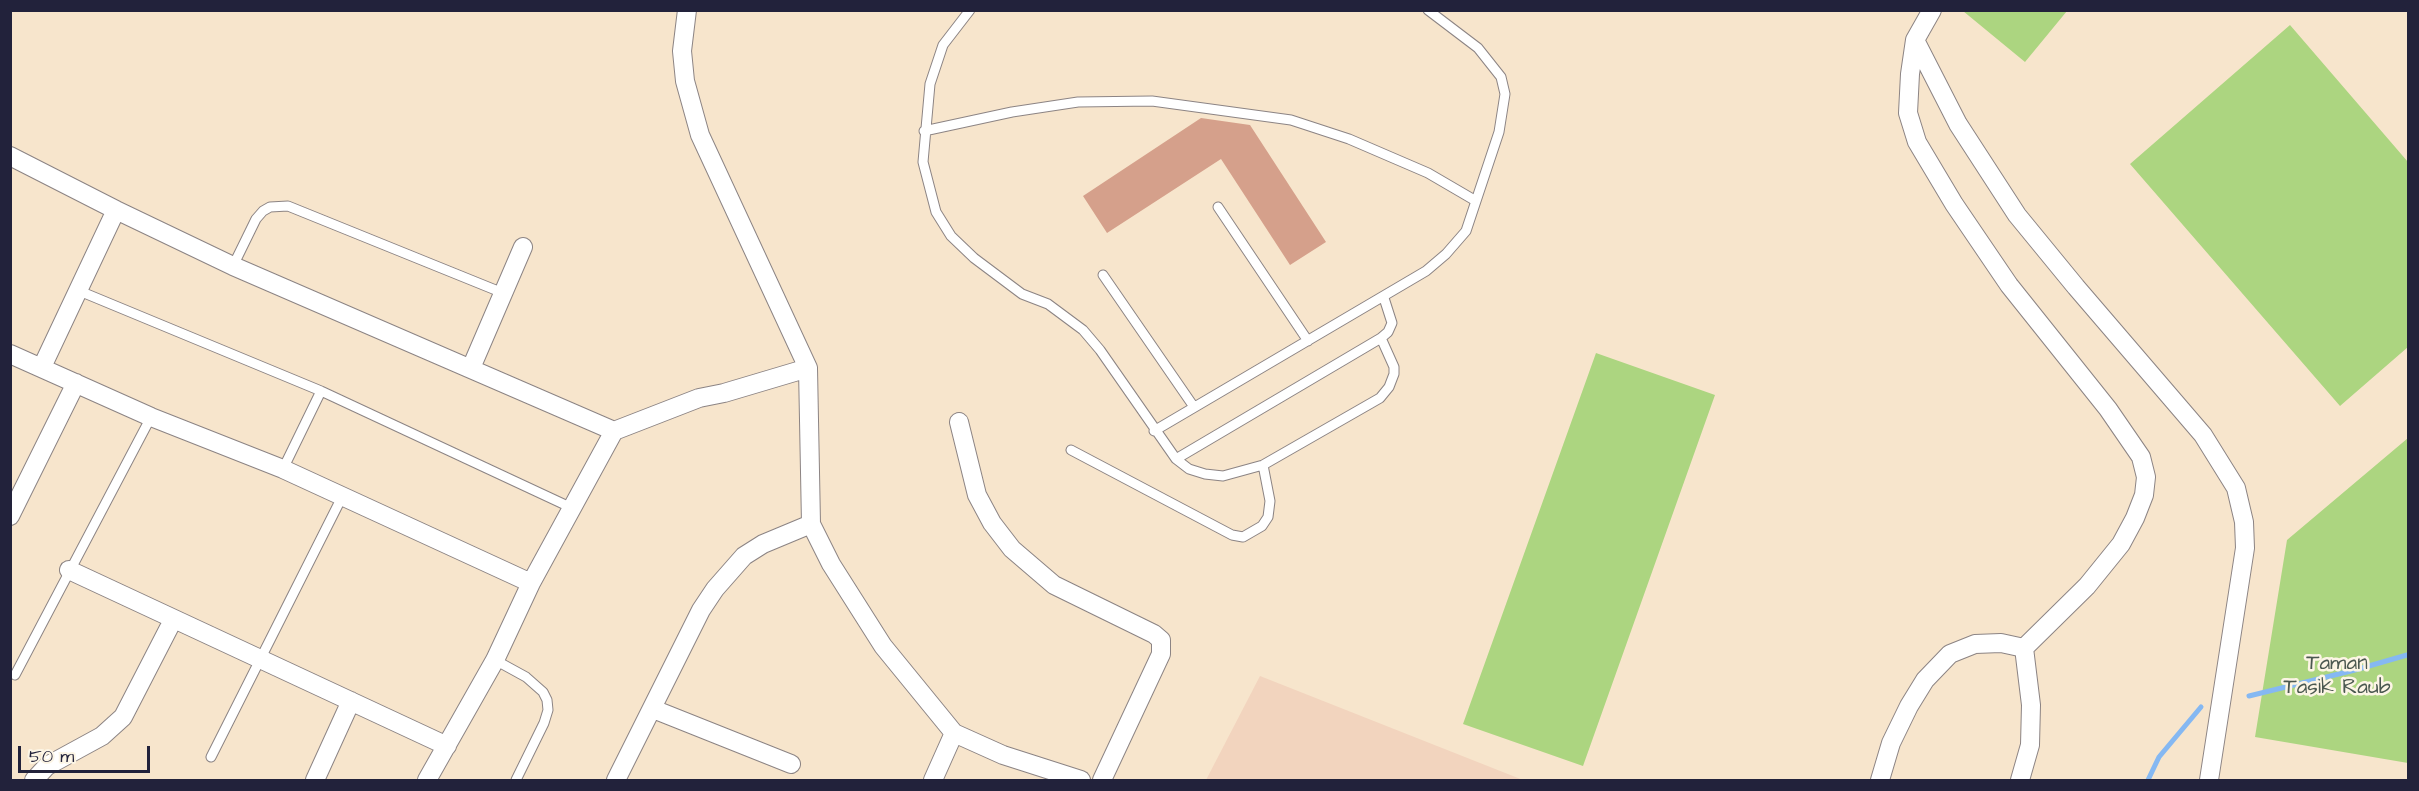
<!DOCTYPE html>
<html>
<head>
<meta charset="utf-8">
<style>
	body { margin:0 }
	#map { position:relative; width:2419px; height:791px; overflow:hidden; background:#f7e5cc; font-family:"Architects Daughter",sans-serif }
	canvas { display:block }
	.frame { position:absolute; inset:0; border:12px solid #22223b; pointer-events:none }
	.scale { position:absolute; left:18px; top:746px; width:132px; height:27px; box-sizing:border-box; border:3px solid #22223b; border-top:0; padding-left:8px; font-size:18px; line-height:21px; white-space:nowrap; color:#22223b; -webkit-text-stroke:4px #fcf5e5; paint-order:stroke }
</style>
</head>
<body>
<div id="map">
<canvas width="2419" height="791"></canvas>
<div class="frame"></div>
<div class="scale">50 m</div>
</div>
<script>
const context = document.querySelector('canvas').getContext('2d');
context.lineJoin = 'round';
function fillPath(path, color) { context.fillStyle = color; context.fill(path, 'evenodd'); }
const poly = rows => new Path2D(rows.map(r => 'M' + r).join(''));
function stroke(path, color, width, dash) { context.strokeStyle = color; context.lineWidth = width; context.lineCap = dash ? 'butt' : 'round'; context.setLineDash(dash || []); context.stroke(path); }
function label(font, color, halo, rows, align = 'center') {
  context.font = font + ' "Architects Daughter",sans-serif'; context.lineWidth = 5; context.setLineDash([]); context.textBaseline = 'middle'; context.strokeStyle = halo; context.fillStyle = color; for (const [text, x, y, turn = 0] of rows) {
    context.save(); context.translate(x, y); context.rotate((+turn || 0) * Math.PI / 180); context.textAlign = isNaN(turn) ? turn : align; if (halo) context.strokeText(text, 0, 0); context.fillText(text, 0, 0); context.restore();
  }
}
const built = poly([
	[1260,676,1523,780,1206,780]
]);
const green = poly([
	[1963,11,2067,11,2025,62],
	[2290,25,2408,162,2408,347,2340,406,2130,164],
	[1596,353,1715,395,1583,766,1463,724],
	[2408,438,2408,763,2255,737,2287,540]
]);
const stream = poly([
	[2249,696,2355,670,2407,655],
	[2148,780,2159,757,2201,707]
]);
const building = poly([
	[1201,118,1250,125,1326,242,1290,265,1221,159,1107,233,1083,196]
]);
const service = poly([
	[970,10,943,45,930,84,923,162,936,212,951,236,974,258,1022,294,1048,304,1083,330,1100,350,1176,459,1189,469,1205,474,1223,476,1263,465,1380,398,1389,387,1394,374,1394,367,1381,338],
	[924,131,1012,112,1078,102,1152,101,1291,120,1349,139,1428,173,1476,201],
	[1218,207,1308,341],
	[233,266,256,219,263,211,270,207,288,206,503,293],
	[1103,275,1194,407],
	[77,290,321,391,572,508],
	[1154,431,1426,271,1446,254,1466,231,1499,132,1505,94,1501,77,1478,48,1428,10],
	[1071,450,1232,535,1243,537,1262,526,1268,517,1270,501,1263,465],
	[1176,459,1381,338,1388,332,1392,323,1384,298],
	[283,469,321,391],
	[495,660,526,677,543,692,547,700,548,710,544,723,516,780],
	[15,675,151,417],
	[211,757,342,497]
]);
const minor = poly([
	[687,10,682,51,685,81,700,135,808,368,811,524,831,564,883,646,954,733,1003,755,1081,780],
	[1932,10,1915,40,1910,74,1908,113,1917,142,1954,204,2009,285,2108,409,2141,457,2146,477,2144,495,2135,518,2121,544,2087,586,2024,648],
	[1915,40,1958,124,2017,215,2076,287,2203,435,2236,488,2244,522,2245,548,2209,780],
	[10,156,116,210,42,367],
	[116,210,233,266,614,431],
	[10,354,151,417,283,469,531,583],
	[471,368,523,247],
	[959,422,977,495,992,523,1012,549,1054,585,1154,634,1161,640,1161,654,1102,780],
	[10,516,76,383],
	[69,570,447,746],
	[653,709,791,764],
	[34,780,47,766,102,736,123,717,173,620],
	[315,780,351,701],
	[427,780,495,660,531,583,614,431,699,398,724,393,808,368],
	[616,780,701,610,715,589,744,556,763,544,811,524],
	[933,780,954,733],
	[1880,780,1891,743,1909,706,1925,680,1950,654,1975,644,2001,643,2024,648],
	[2020,780,2030,745,2031,705,2024,648]
]);
const parkNames = [
	["Taman",2337,665],
	["Tasik Raub",2337,689]
];
fillPath(built, '#f2d4be');
fillPath(green, '#acd580');
stroke(stream, '#85b8f2', 5);
fillPath(building, '#d5a08b');
stroke(service, '#8c8484', 11);
stroke(minor, '#8c8484', 20);
stroke(service, '#fff', 9);
stroke(minor, '#fff', 18);
label('21px', '#4b5850', '#fcf5e5', parkNames);
</script>
</body>
</html>
